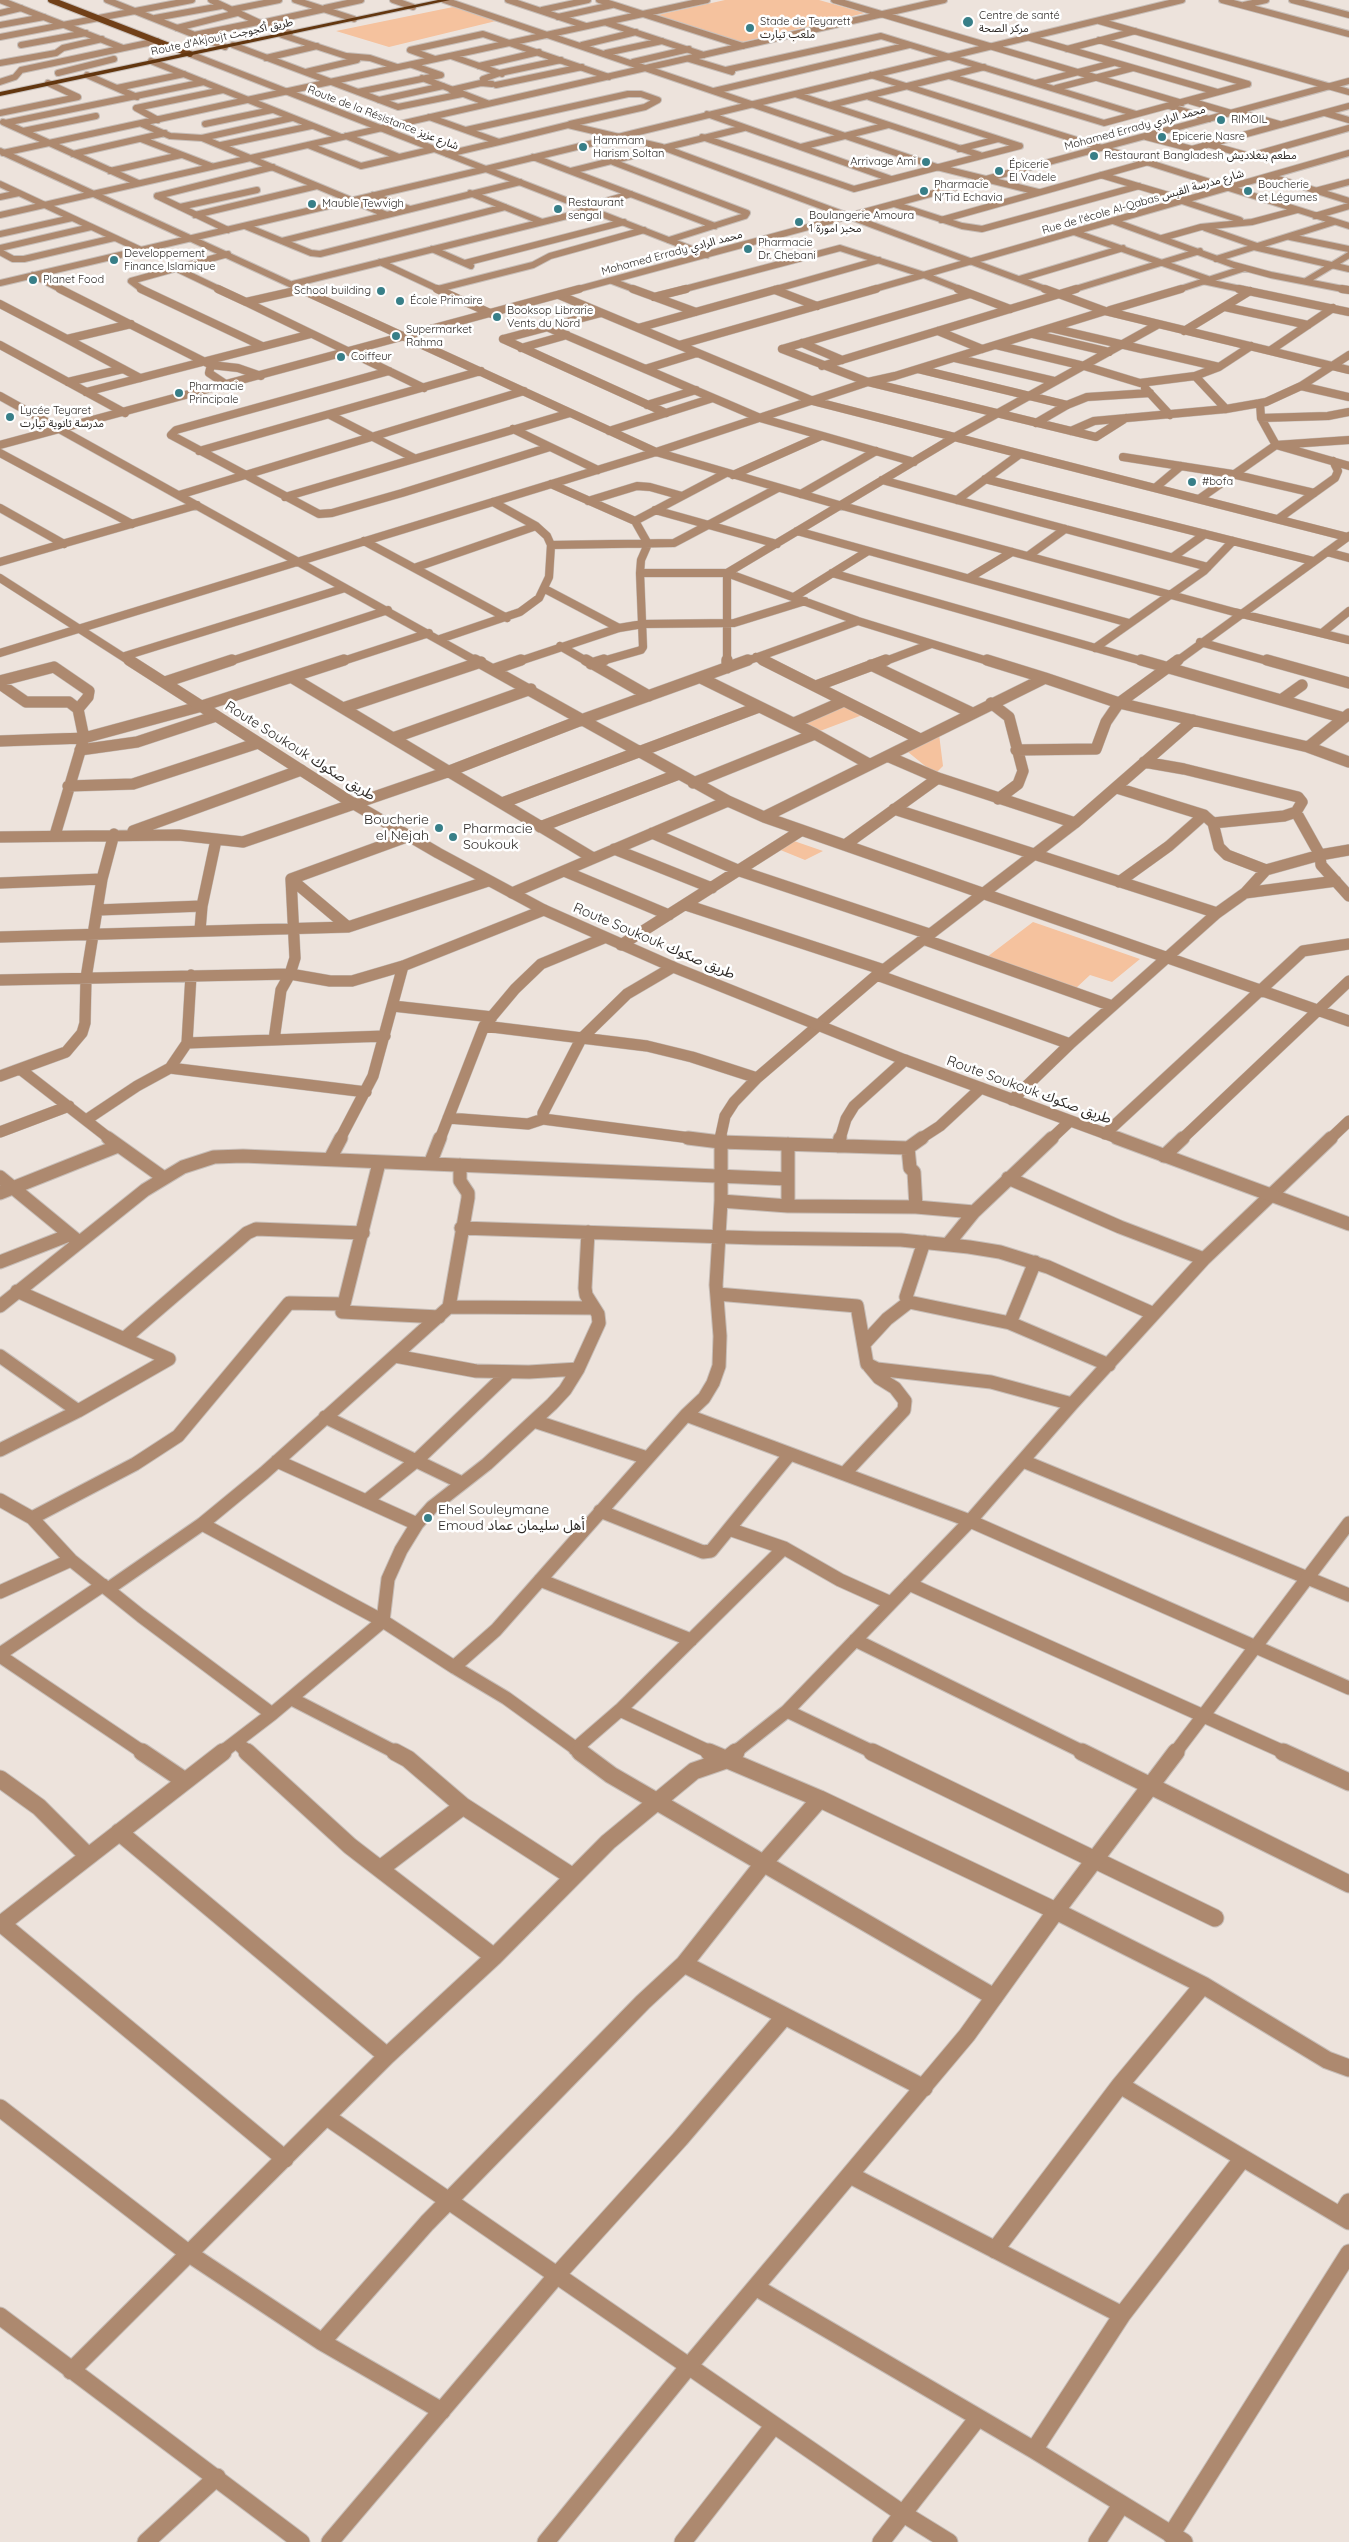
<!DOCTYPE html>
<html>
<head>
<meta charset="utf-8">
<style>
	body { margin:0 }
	canvas { display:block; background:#ede3dc }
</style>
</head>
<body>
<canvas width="1349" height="2542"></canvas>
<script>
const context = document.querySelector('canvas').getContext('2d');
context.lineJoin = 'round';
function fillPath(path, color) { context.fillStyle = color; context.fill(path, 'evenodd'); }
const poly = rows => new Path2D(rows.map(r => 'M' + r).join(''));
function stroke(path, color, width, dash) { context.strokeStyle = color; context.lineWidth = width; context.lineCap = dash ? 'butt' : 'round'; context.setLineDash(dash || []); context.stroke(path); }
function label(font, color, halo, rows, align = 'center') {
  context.font = font + ' Quicksand,"Noto Sans Arabic",sans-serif'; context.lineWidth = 5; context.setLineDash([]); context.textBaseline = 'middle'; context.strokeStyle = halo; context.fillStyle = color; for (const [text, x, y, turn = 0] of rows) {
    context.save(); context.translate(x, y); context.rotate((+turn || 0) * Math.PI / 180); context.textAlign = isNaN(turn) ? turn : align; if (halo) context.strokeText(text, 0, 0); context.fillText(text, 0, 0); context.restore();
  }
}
const green = poly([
	[725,0,819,0,865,13,742,42,658,15],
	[453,7,496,21,389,47,336,31],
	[843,704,865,714,820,731,801,723],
	[939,734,943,766,935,774,908,752],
	[794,841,823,851,805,860,778,849],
	[1033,922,1140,959,1112,982,1090,975,1075,989,987,957]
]);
const minorFar4 = poly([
	[0,0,123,48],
	[107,0,225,47],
	[211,0,258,22,290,33],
	[295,0,354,19],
	[393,0,413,7],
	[444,0,937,167,1038,192],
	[508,0,586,26],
	[599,0,743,46],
	[834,0,1182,103],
	[1222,0,1349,34],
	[1292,0,1349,15],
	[1244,5,1266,0],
	[325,8,361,0],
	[230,10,279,0],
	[542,10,588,0],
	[0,13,21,8],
	[558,17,612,5],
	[155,18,221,6],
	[1099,21,1349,92],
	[261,23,325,9],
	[607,23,704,55],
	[0,25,44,17],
	[177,28,237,13],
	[194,35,258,22],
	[282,35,346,56,370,58,397,67],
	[0,37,192,0],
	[1030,38,1217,92],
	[1099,40,1248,84],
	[21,45,86,33],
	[233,45,398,107,462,94],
	[582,45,636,32],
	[1067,49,1135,31],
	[606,53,662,41],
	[451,56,502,74],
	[266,58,317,46],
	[435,59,410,50,483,34,609,77],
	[689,59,732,72],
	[151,61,341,137],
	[633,62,689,49],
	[0,63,56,53,63,48,102,39],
	[479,66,539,52],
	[726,70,881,36,1136,114],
	[306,72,357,60],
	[58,73,114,59],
	[87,75,137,97],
	[871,75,1349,226],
	[949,76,1104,123,1248,84],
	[422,78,487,103],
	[0,82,15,77,21,70,157,41],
	[485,82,483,79,500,73,561,60],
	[1036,83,1113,63],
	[496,85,582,67],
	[117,88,184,74],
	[1056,88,1133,68],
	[451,90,481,83,492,84],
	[714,91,909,45],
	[358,92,441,75,412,65],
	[795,94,980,155],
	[869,97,1020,146],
	[379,100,443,86],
	[1190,101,1231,113],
	[831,105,984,67],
	[1169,106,1209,119],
	[1237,112,1279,124],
	[0,113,78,97,48,83],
	[1325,113,1349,120],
	[707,114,891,179],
	[429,117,499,142,448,154],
	[158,120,136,108,223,90],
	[3,122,138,183],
	[5,123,204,82],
	[142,124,170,136,202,138,292,118],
	[205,124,272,110],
	[466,130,628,94,641,94,658,100,645,107,570,124],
	[23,131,96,116],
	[346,136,399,157],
	[702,137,854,189,1020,146],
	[1146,137,1192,149,1349,106],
	[202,138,387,215],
	[141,139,211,166],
	[499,142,568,125,662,147,1048,290],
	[1207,144,1250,156,1349,128],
	[221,145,311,126],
	[308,145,361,166,434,149],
	[801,147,888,125],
	[959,149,998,139],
	[0,151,303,290],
	[3,153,707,0],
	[73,154,165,133],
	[533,157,715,226],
	[613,162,747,213,745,216,669,240],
	[110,171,181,155],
	[571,171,744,128],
	[1101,175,1185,200],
	[1269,176,1349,201],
	[0,184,141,250],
	[1315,191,1349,182],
	[470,193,542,222],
	[373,195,410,209],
	[157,196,273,167],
	[157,196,228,230],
	[0,197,19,193],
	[1182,201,1240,220],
	[894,204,962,226,982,229,1139,186],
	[180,207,257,190],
	[584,207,631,194],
	[0,215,944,0],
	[195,215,317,186],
	[1315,216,1349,206],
	[941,220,1148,162],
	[1113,221,1234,265,1271,275,1348,290],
	[245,226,311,253,320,254,505,207],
	[1205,228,1257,246],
	[1074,232,1208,279],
	[0,234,72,218],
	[1290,237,1349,249],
	[1162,238,1201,227,1252,222,1297,210],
	[282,241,520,182],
	[1254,247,1349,269],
	[0,248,91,227],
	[432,249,471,266],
	[0,252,13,259,24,259,114,238],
	[1216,259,1334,222],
	[380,262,440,290],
	[465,263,624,222],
	[175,268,221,290],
	[33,275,62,290],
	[1019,279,1123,248],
	[612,281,636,290],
	[1203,281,1245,290],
	[1306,281,1349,255],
	[0,283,486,169,1182,0],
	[293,284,591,210],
	[438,289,533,265,550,256,644,230],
	[143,290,131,281,228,254],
	[300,290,304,289],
	[681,290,840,248,924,275,962,290],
	[773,290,879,260],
	[871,290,1349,153],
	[1072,290,1200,251],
	[1177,290,1245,268]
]);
const minorFar3 = poly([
	[60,289,211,365,238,368,261,376],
	[141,289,262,346],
	[218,289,246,302,304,289],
	[300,289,656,452,839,505,1234,612,1349,640],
	[437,289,492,314],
	[633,289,696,312],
	[958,289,1010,309],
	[1239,289,1349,312],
	[1342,289,1349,290],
	[775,290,817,306],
	[559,295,813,401,1347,537],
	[654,297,686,289],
	[246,302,424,388],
	[0,304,67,339,131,324],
	[1225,307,1308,325],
	[1110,310,1181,289],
	[1105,311,1349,370],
	[547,327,760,418,914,462],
	[638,328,778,289],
	[1051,328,1219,367,1251,346],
	[938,331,982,349],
	[1184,331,1250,291],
	[1033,334,1109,352],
	[67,339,140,378],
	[503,339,666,413],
	[503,339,601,313],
	[802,343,842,360],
	[0,345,125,413],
	[679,345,876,289],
	[996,345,1084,366,1140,383,1195,376,1219,367],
	[521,348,567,335],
	[782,349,868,382,1096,437,1126,418],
	[782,349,970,294],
	[1271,350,1333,308],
	[955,358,1054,381],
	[211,365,209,373,227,385],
	[822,366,1076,289],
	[645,369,697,353],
	[918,369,1067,405],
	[389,371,176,430,171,435,319,514,332,513,402,493,550,447],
	[1195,376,1226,409],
	[68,382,123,369],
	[1301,386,1349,397],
	[1145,388,1170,415],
	[86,392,311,334],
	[0,396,478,662],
	[1260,403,1261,418,1276,445,1349,440],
	[647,405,696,390],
	[330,415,414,458],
	[1261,418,1328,416,1349,412],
	[1036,423,1067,405,1087,397,1150,393],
	[513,429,598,470],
	[609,431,713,398],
	[1071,431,1094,421,1226,409,1266,402,1301,386,1349,355],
	[199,451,481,371],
	[0,453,132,524],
	[1123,457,1232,474,1314,493],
	[733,475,821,436],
	[985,479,1313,561],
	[882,480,1208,567],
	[551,484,635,521,648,544,641,560,640,573,643,647,641,650,599,662],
	[1155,488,1181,466],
	[801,494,876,451],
	[179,495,524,391],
	[285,497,570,413],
	[1199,499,1276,445,1349,466],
	[957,500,1020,454],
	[588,501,637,486,650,487,682,496],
	[0,508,64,544],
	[655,510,777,544],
	[1278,519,1335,478,1338,471,1333,461],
	[635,521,726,473],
	[797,531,1129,623],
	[364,541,507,618],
	[551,545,674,543,778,488],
	[1327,552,1349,558],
	[1028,556,1065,529],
	[1173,557,1205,534],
	[0,562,197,505],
	[414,568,536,526],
	[640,573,727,573,727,662],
	[832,573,1145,662],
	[969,578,1012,552],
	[545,589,619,628],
	[794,597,868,551],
	[1322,633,1349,611],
	[440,639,520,612,539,598,549,577,551,545,547,536,536,526,493,502],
	[1200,642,1271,662],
	[560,646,588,662],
	[1095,648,1204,571,1233,541],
	[0,653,656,452,868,382,895,376,1105,311,1045,289],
	[125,656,345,588],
	[756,657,765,662],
	[228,662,388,610],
	[340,662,429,633],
	[517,662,619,628,643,624,734,623,805,601],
	[744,662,858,621],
	[883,662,931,644],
	[991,662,858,621,727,573,953,438,1157,325],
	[1176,662,1349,536]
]);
const minorFar2 = poly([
	[475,660,728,801,764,817,1349,1021],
	[586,660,649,696],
	[727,660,727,668],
	[763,660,920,739],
	[987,660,1045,678],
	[1141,660,1344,718],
	[1267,660,1349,683],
	[591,664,604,660],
	[871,665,972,713],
	[495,669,521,660],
	[291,677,593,858],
	[701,678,815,734,869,764],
	[0,681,54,667,89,691,88,697,78,709],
	[165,682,232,660],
	[0,684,26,702,69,702,78,709,84,738,55,835],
	[816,686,886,660],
	[1281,700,1302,685],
	[991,703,1009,717,1023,771,1018,784,998,799],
	[343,708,481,662],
	[794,723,844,701],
	[393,738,531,689],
	[0,741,84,738,202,706,344,660],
	[1308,747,1349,714],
	[80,750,137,742,216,716],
	[1016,750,1096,749,1106,722,1119,703,1178,660],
	[887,756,938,778,1075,823],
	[1144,762,1184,769,1298,797,1302,802,1296,812,1284,816,1213,823],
	[693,783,815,734],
	[68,786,133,784,258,743],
	[1117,788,1204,815,1213,823,1219,847,1227,855,1266,870],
	[502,803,759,707],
	[894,809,1217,913],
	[1296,812,1320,855,1321,865,1349,896],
	[764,817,1045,678,1119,703,1308,747,1349,762],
	[540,827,679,774],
	[133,831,301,770],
	[652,833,740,871,929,934],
	[0,837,179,835,243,842,447,772,584,719,748,660],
	[845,845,938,778],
	[614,849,712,888],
	[564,871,669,915],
	[291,879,409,836],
	[291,879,348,927],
	[1119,882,1169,846,1204,815],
	[0,883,102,879],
	[512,893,728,801],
	[1245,893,1336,881],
	[686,905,884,970],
	[98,910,202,906],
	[200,930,202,906,216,840],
	[0,937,348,927,488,881],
	[923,939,1112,1006],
	[621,945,802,830],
	[877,975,1070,1044],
	[0,980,290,974,330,981,352,981,403,966,544,910],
	[393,1006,492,1017],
	[484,1026,647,1046,692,1057,757,1078],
	[274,1040,281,990,290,974,295,958,291,879],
	[187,1043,385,1036],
	[170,1068,366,1092],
	[20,1069,110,1139],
	[0,1076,66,1052,82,1033,85,1023,86,978,102,879,114,834],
	[1012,1100,1070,1044,1217,913,1245,893,1266,870,1320,855,1349,850],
	[448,1118,528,1124,543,1119,698,1139],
	[543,1119,543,1113,581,1039,627,994,673,967],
	[86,1120,137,1086,170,1068,187,1043,191,975],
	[0,1132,69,1106],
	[1105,1134,1303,951,1349,944],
	[340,1139,373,1076,403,966],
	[440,1139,484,1026,515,989,541,964,604,938],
	[720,1139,725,1116,734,1102,757,1078,877,975,1075,823,1193,720],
	[840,1139,846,1119,854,1106,905,1060],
	[920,1139,940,1126,981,1088],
	[1051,1139,1070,1121],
	[1182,1139,1349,981],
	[1330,1139,1349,1121]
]);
const minorFar1 = poly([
	[108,1138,164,1178],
	[688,1138,720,1142,908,1148],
	[721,1138,721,1201,716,1285,720,1336,719,1366,713,1383,704,1398,686,1415,970,1521,1349,1688],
	[788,1144,788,1206],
	[838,1146,840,1138],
	[1164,1156,1183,1138],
	[330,1159,341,1138],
	[379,1163,342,1312,439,1317],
	[430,1164,440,1138],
	[0,1177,79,1242],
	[1008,1178,1120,1227,1204,1259],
	[0,1193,118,1146],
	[721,1201,788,1206,916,1207,974,1212],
	[916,1207,914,1172,910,1168,908,1148,922,1138],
	[461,1228,756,1238,901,1240,969,1247,1000,1252,1048,1267,1154,1314],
	[924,1242,906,1297,909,1302,1010,1323,1109,1365],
	[948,1244,974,1212,1052,1138],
	[0,1262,69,1235],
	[717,1294,857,1306,867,1364,877,1369,991,1382,1072,1404],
	[0,1306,145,1190,183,1167,214,1157,243,1156,788,1179],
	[449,1307,594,1308],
	[1010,1323,1035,1262],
	[125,1338,247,1233,256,1229,363,1233],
	[864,1344,887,1319,909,1302],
	[0,1356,78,1411],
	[395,1356,476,1371,529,1372,578,1369],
	[325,1417,462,1483],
	[534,1421,647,1458],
	[0,1450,78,1411,169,1359,17,1291],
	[277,1461,417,1524],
	[1023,1461,1349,1595],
	[844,1474,904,1410,905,1401,895,1388,879,1378,869,1366],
	[0,1500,32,1518,71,1560,141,1616,272,1714,221,1753],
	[366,1501,416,1461,509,1372],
	[600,1511,703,1552,711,1551,790,1454],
	[32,1518,135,1464,178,1436,289,1303,343,1304],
	[202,1524,383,1621,388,1579,401,1550,417,1524,432,1507,487,1464,552,1404,565,1390,578,1369,599,1323,598,1314,586,1295,585,1288,588,1232],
	[729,1529,784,1548,840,1580,891,1603],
	[540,1580,691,1640],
	[909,1584,1286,1753],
	[108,1589,202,1524,264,1473,449,1307,468,1198,468,1193,460,1181,460,1165],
	[0,1592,71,1560],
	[855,1640,1085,1753],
	[0,1654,103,1585],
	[0,1656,144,1753],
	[454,1667,506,1698,582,1753],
	[292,1699,397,1753],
	[620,1710,712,1753],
	[787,1711,875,1753],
	[272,1714,383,1621,454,1667,496,1630,686,1415],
	[236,1742,249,1753],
	[575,1749,620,1710,784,1548],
	[734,1753,787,1711,970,1521,1072,1404,1204,1259,1331,1138]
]);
const minor = poly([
	[142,1752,185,1781],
	[247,1752,350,1846,494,1957],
	[395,1752,408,1759,463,1806,573,1877],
	[580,1752,611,1775,994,1997],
	[709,1752,820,1799,1056,1911,1203,1985,1327,2060,1349,2068],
	[872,1752,1215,1918],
	[1082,1752,1349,1884],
	[1283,1752,1349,1782],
	[0,1779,39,1807,88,1856],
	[119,1832,387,2056],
	[380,1869,463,1806],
	[2,1924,285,2159],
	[0,1925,223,1752],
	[684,1964,924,2088],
	[1120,2085,1349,2221],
	[0,2108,188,2253,322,2342,442,2411],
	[327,2117,902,2513,949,2542],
	[850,2175,1122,2315],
	[1341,2215,1349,2202],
	[995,2250,1120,2085,1203,1985],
	[757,2288,1034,2450,1184,2542],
	[0,2316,301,2542],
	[322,2342,427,2223,643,2002,684,1964,763,1864,820,1799],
	[71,2371,387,2056,494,1957,608,1842,694,1771,726,1760,736,1752],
	[1034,2450,1122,2315,1243,2158],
	[1171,2535,1349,2253],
	[146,2542,217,2477],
	[330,2542,557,2275,680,2139,784,2017],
	[683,2542,774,2425],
	[881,2542,977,2419],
	[1097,2542,1121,2505]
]);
const tertiaryFar4 = poly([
	[190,54,707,255],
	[575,290,1349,81]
]);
const tertiaryFar3 = poly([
	[0,445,579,289],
	[0,578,131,662]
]);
const tertiaryFar2 = poly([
	[129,660,354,804,438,853,544,910,673,967,905,1060,1120,1139]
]);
const tertiaryFar1 = poly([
	[1117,1138,1349,1224],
	[1175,1753,1349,1523]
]);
const tertiary = poly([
	[546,2542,689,2366,967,2035,1056,1911,1176,1752]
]);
const primary = poly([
	[51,0,190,54]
]);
const trunk = poly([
	[438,0,450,0,0,96,0,92,438,0]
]);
const markers = [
	[968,22,6,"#387f88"],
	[750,28,5,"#387f88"],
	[1221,120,5,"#387f88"],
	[1162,137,5,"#387f88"],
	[583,147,5,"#387f88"],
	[1094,156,5,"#387f88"],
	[926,162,5,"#387f88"],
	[999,171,5,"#387f88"],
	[924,191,5,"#387f88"],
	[1248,191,5,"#387f88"],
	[312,204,5,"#387f88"],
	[558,209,5,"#387f88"],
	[799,222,5,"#387f88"],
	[748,249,5,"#387f88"],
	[114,260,5,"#387f88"],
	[33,280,5,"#387f88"],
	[381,291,5,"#387f88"],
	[400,301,5,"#387f88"],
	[497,317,5,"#387f88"],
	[396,336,5,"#387f88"],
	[341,357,5,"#387f88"],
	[179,393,5,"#387f88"],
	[10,417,5,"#387f88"],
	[1192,482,5,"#387f88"],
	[439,828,5,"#387f88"],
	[453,837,5,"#387f88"],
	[428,1518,5,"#387f88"]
];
const farPoinames = [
	["Centre de santé",979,16],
	["مركز الصحة",979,29],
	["Stade de Teyarett",760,22],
	["ملعب تيارت",760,35],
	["RIMOIL",1231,120],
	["Epicerie Nasre",1172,137],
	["Hammam",593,141],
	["Harism Soltan",593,154],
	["Restaurant Bangladesh مطعم بنغلاديش",1104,156],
	["Arrivage Ami",916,162,"right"],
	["Épicerie",1009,165],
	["El Vadele",1009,178],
	["Pharmacie",934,185],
	["N'Tid Echavia",934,198],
	["Boucherie",1258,185],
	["et Légumes",1258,198],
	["Restaurant",568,203],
	["sengal",568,216],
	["Mauble Tewvigh",322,204],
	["Boulangerie Amoura",809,216],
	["1 مخبز امورة",809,229],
	["Pharmacie",758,243],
	["Dr. Chebani",758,256],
	["Developpement",124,254],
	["Finance Islamique",124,267],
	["Planet Food",43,280],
	["School building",371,291,"right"],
	["École Primaire",410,301],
	["Booksop Librarie",507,311],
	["Vents du Nord",507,324],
	["Supermarket",406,330],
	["Rahma",406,343],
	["Coiffeur",351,357],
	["Pharmacie",189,387],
	["Principale",189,400],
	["Lycée Teyaret",20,411],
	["مدرسة ثانوية تيارت",20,424],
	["#bofa",1202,482]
];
const farStreetnames = [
	["Route d'Akjoujt طريق أكجوجت",222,37,-12],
	["Route de la Résistance شارع عزيز",383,118,21],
	["Mohamed Errady محمد الرادي",1135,128,-15],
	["Rue de l'école Al-Qabas شارع مدرسة القبس",1143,202,-16],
	["Mohamed Errady محمد الرادي",672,253,-15]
];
const streetNames = [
	["Route Soukouk طريق صكوك",300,751,32],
	["Route Soukouk طريق صكوك",654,941,23],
	["Route Soukouk طريق صكوك",1029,1090,20]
];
const poiNames = [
	["Boucherie",429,820,"right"],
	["el Nejah",429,836,"right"],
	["Pharmacie",463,829],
	["Soukouk",463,845],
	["Ehel Souleymane",438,1510],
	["Emoud أهل سليمان عماد",438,1526]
];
fillPath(green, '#f5c29e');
stroke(minorFar4, '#c7beb8', 8);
stroke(minorFar3, '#c7beb8', 9);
stroke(minorFar2, '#c7beb8', 12);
stroke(minorFar1, '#c7beb8', 15);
stroke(minor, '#c7beb8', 19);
stroke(tertiaryFar4, '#c7beb8', 8);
stroke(tertiaryFar3, '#c7beb8', 9);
stroke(tertiaryFar2, '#c7beb8', 12);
stroke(tertiaryFar1, '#c7beb8', 15);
stroke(tertiary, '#c7beb8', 19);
stroke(primary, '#c7beb8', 8);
stroke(trunk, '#c7beb8', 2);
stroke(minorFar4, '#ad896f', 6);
stroke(minorFar3, '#ad896f', 8);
stroke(minorFar2, '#ad896f', 11);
stroke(minorFar1, '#ad896f', 13);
stroke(minor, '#ad896f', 17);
stroke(tertiaryFar4, '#ad896f', 6);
stroke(tertiaryFar3, '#ad896f', 8);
stroke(tertiaryFar2, '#ad896f', 11);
stroke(tertiaryFar1, '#ad896f', 13);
stroke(tertiary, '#ad896f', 17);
stroke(primary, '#714018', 6);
fillPath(trunk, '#62360f');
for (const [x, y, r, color] of markers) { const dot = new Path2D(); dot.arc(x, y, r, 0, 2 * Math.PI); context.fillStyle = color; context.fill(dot); stroke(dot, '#fff', 2); }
label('11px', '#2d2926', '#fff', farPoinames, 'left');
label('11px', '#2d2926', '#fff', farStreetnames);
label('14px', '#2d2926', '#fff', streetNames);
label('14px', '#2d2926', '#fff', poiNames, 'left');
</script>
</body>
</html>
